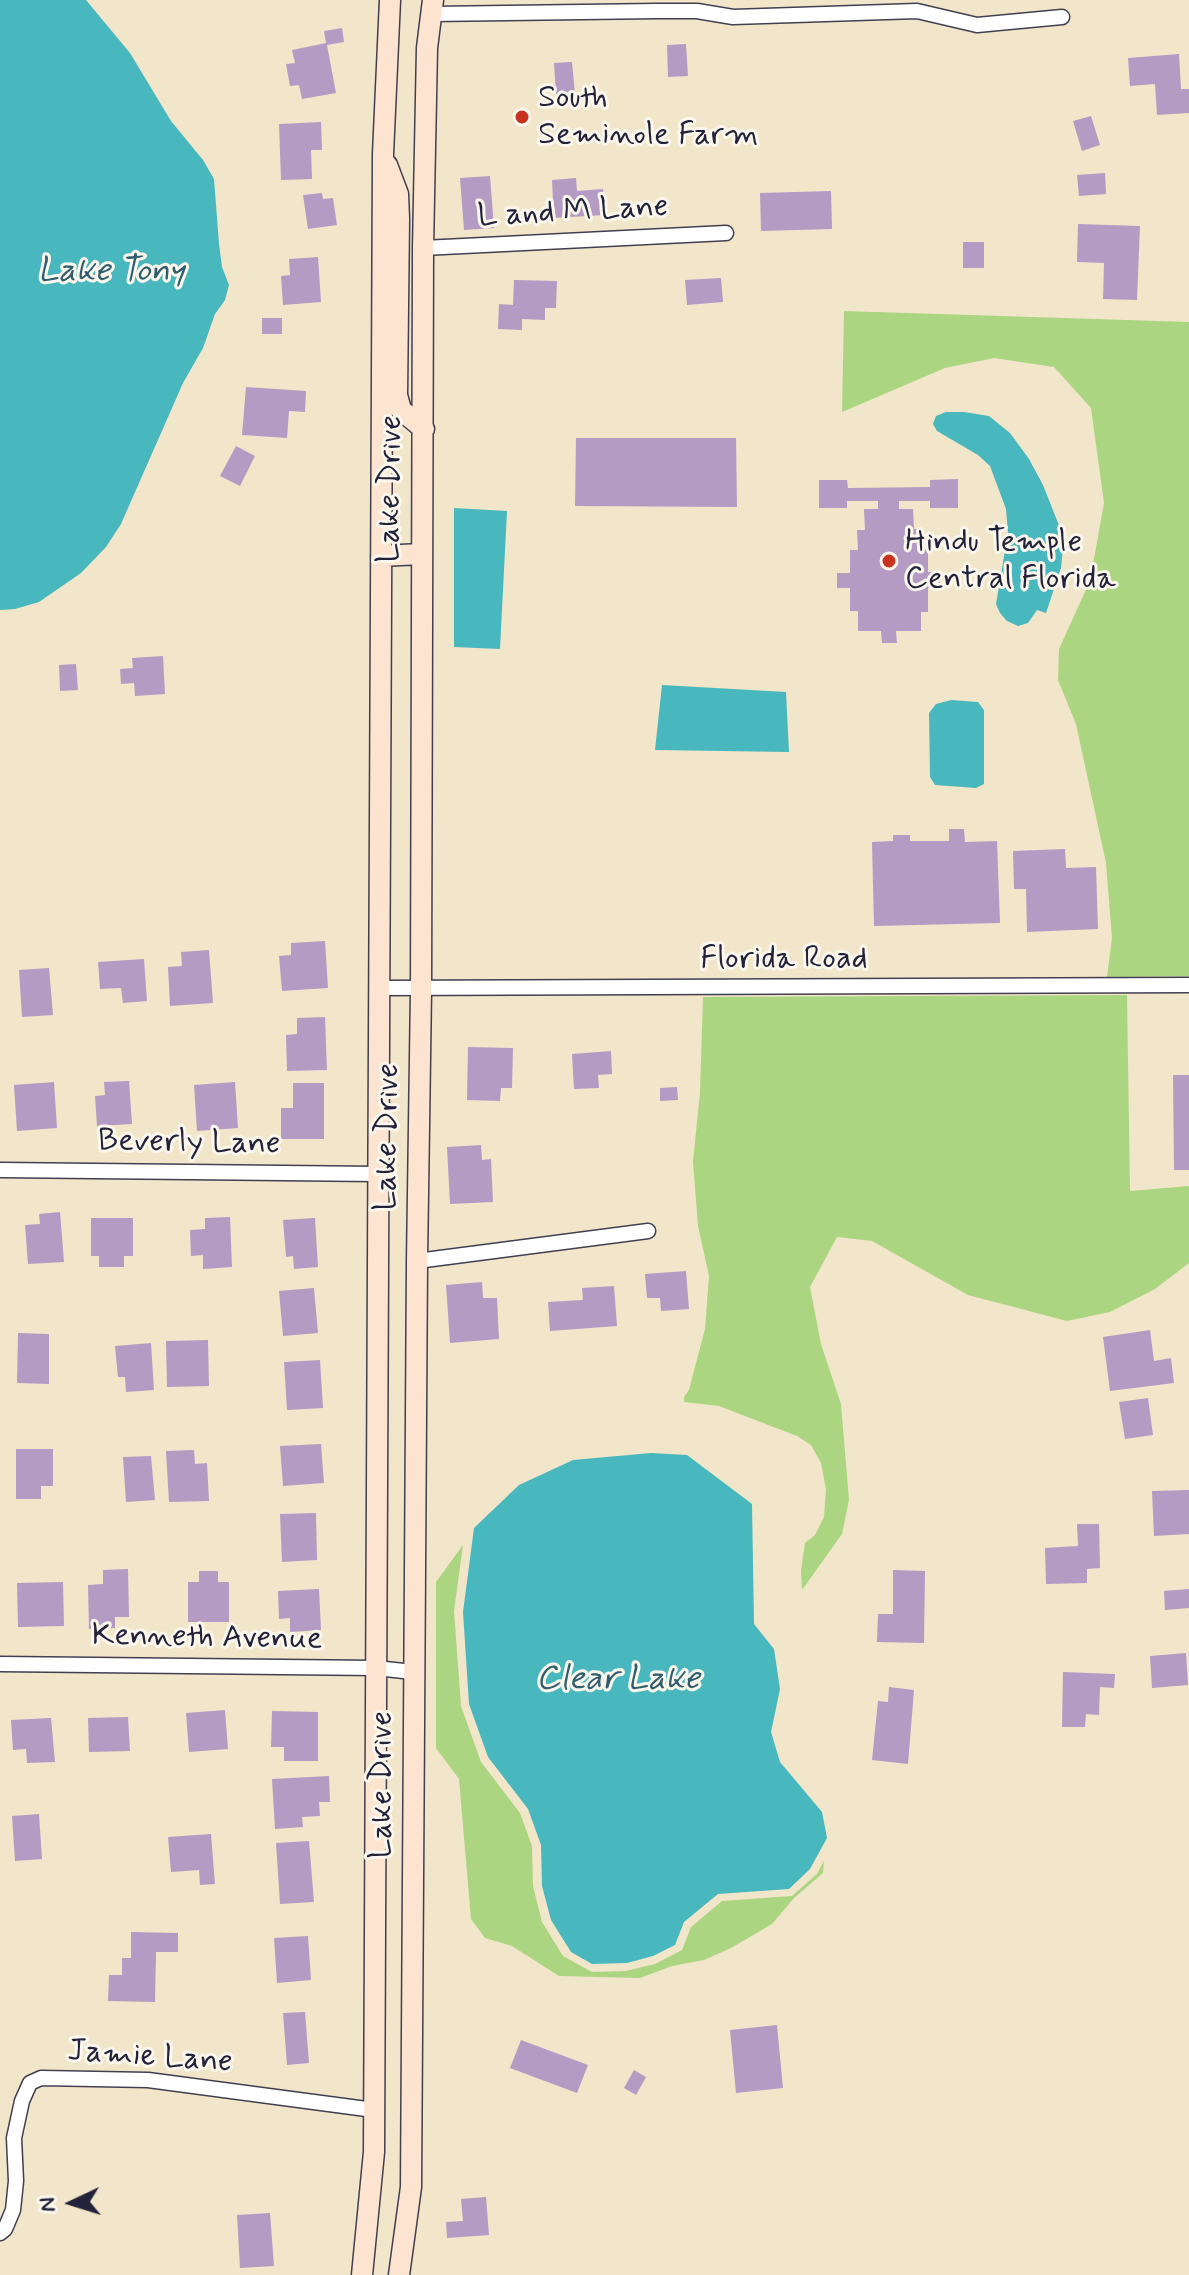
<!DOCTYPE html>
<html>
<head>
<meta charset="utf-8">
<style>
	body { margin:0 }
	#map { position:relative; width:1189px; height:2275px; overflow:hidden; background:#f1e5ca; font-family:Mynerve,sans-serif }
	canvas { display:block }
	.north { position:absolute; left:32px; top:2163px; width:80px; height:80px; -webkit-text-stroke:6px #fbf7ec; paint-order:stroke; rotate:266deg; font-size:22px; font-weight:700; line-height:32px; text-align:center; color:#22223b }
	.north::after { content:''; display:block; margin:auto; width:28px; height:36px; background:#22223b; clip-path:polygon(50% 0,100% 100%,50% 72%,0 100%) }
</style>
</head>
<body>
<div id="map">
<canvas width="1189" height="2275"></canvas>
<div class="north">N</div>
</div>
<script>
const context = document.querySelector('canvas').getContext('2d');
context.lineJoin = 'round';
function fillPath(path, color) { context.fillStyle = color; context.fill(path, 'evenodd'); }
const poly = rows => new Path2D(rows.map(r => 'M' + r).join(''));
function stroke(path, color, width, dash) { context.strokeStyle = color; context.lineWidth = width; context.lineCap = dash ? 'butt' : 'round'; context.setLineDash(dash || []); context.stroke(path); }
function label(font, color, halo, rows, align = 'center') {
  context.font = font + ' Mynerve,sans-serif'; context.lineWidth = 6; context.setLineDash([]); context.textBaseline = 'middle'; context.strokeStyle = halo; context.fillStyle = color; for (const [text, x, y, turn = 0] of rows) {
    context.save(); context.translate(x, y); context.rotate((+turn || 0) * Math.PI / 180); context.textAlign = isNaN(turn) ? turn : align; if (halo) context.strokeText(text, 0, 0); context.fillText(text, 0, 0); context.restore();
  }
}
const green = poly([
	[844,311,1189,322,1189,976,1107,977,1112,938,1106,863,1076,724,1058,680,1059,649,1090,581,1104,503,1091,408,1054,367,994,358,945,368,842,412],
	[1127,995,1130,1191,1189,1186,1189,1263,1155,1289,1110,1312,1067,1321,968,1295,872,1241,837,1237,810,1287,821,1344,841,1404,849,1500,842,1534,802,1590,801,1570,805,1543,815,1535,824,1517,826,1489,821,1463,811,1445,797,1436,719,1406,684,1402,684,1397,689,1390,705,1329,709,1276,698,1226,693,1162,700,1092,703,997],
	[463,1545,454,1611,461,1706,481,1762,520,1813,532,1846,533,1886,542,1922,563,1956,592,1972,626,1971,655,1964,682,1950,691,1927,722,1901,792,1896,817,1874,824,1861,823,1873,794,1898,772,1924,731,1948,704,1960,672,1966,640,1978,559,1976,512,1946,485,1938,471,1919,459,1779,436,1748,436,1582]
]);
const water = poly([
	[0,0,86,0,130,53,171,121,203,160,214,179,219,244,222,267,229,285,225,300,215,314,203,348,183,383,121,524,106,547,81,573,39,602,15,609,0,610],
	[946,412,964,412,989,416,1010,433,1029,459,1043,485,1064,538,1061,568,1046,613,1037,610,1028,623,1018,626,1007,621,1000,613,996,604,1008,533,1006,509,990,466,978,455,937,431,933,424,936,416],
	[454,508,507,511,500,649,454,647],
	[662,685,786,692,789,752,655,750],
	[951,700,978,702,984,710,984,784,976,788,935,785,930,777,929,713,936,704],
	[651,1453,687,1455,752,1504,754,1624,774,1649,780,1689,771,1732,780,1762,822,1812,827,1838,810,1869,789,1889,718,1894,684,1922,675,1945,653,1956,627,1963,592,1964,571,1952,551,1920,542,1886,541,1845,528,1809,488,1757,469,1704,463,1612,474,1528,519,1485,573,1460]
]);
const building = poly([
	[342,28,344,42,327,45,336,93,302,99,299,85,290,86,286,64,295,63,292,50,326,43,324,31],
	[686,44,688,76,668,77,667,45],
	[1179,54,1181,89,1189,89,1189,113,1157,115,1155,84,1130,86,1128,58],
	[572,62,575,94,556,95,554,63],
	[1091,116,1100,145,1082,151,1073,121],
	[321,122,322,150,311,150,312,179,281,180,279,124],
	[1105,173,1106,194,1079,196,1077,175],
	[490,176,494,228,464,230,460,178],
	[576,178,577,191,603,189,604,215,554,218,552,180],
	[831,191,832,229,761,231,760,193],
	[322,193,323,199,333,198,337,225,308,229,303,195],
	[1078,224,1140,226,1137,300,1103,299,1104,263,1077,262],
	[963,242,984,242,984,268,963,268],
	[318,257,321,302,283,305,281,276,290,275,289,259],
	[721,278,723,302,687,305,685,280],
	[514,280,557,281,556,308,545,308,545,320,522,319,522,330,498,329,499,304,513,305],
	[262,318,282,318,282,334,262,334],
	[246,387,306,391,305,412,289,411,287,438,242,435],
	[576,438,736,438,737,507,575,506],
	[236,446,255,456,240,486,220,476],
	[958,479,958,508,930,508,930,501,899,501,899,509,913,509,914,529,921,529,921,549,928,549,928,572,940,572,940,588,928,588,928,612,921,612,921,631,896,631,897,643,882,643,881,631,858,631,858,611,850,611,850,588,837,588,837,573,850,573,850,550,858,550,857,530,865,530,864,509,878,509,878,501,847,501,847,508,819,508,819,480,847,480,848,488,930,487,930,480],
	[163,656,165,694,135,696,134,683,121,684,120,669,133,668,132,658],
	[76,664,78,690,60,691,59,665],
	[949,829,964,829,965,842,997,841,1000,923,874,926,872,842,893,841,893,835,910,835,910,841,949,841],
	[1065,849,1066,868,1096,867,1098,929,1027,932,1026,889,1014,889,1013,851],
	[325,941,328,988,282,991,279,956,291,955,291,943],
	[209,950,213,1003,170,1006,168,967,182,966,181,952],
	[144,959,147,1001,123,1003,121,988,100,989,98,962],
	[49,968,53,1015,22,1017,19,970],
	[325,1017,327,1070,287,1071,286,1035,297,1034,297,1018],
	[468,1047,513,1048,512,1088,501,1088,500,1101,467,1100],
	[611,1051,612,1074,598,1075,599,1088,574,1089,572,1054],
	[1173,1075,1189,1075,1189,1170,1174,1170],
	[129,1081,132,1124,97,1126,95,1096,105,1095,104,1082],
	[54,1082,57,1128,17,1131,14,1085],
	[235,1082,238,1128,197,1131,194,1085],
	[293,1083,324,1083,324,1139,281,1139,281,1108,293,1108],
	[677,1087,678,1100,660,1101,660,1088],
	[481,1145,482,1160,491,1159,493,1202,450,1204,447,1147],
	[60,1212,64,1262,28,1264,25,1225,40,1224,39,1214],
	[230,1217,232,1267,203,1269,203,1255,191,1256,190,1230,205,1229,205,1218],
	[91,1218,133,1218,133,1256,124,1256,124,1267,99,1267,99,1256,91,1256],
	[315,1218,318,1267,294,1269,293,1256,286,1257,283,1220],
	[686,1271,689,1309,661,1311,660,1298,647,1298,645,1274],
	[482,1282,483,1298,497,1298,499,1339,450,1343,446,1285],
	[614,1286,617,1326,550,1331,548,1302,583,1300,582,1288],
	[314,1288,318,1333,283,1336,279,1291],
	[1150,1330,1154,1361,1171,1358,1174,1383,1110,1391,1103,1337],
	[18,1333,49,1334,49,1384,17,1383],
	[208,1340,209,1386,167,1387,166,1341],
	[151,1343,154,1390,126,1392,125,1377,118,1377,115,1346],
	[320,1360,323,1408,287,1410,284,1362],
	[1148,1398,1153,1435,1125,1439,1119,1402],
	[321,1444,324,1483,283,1486,280,1446],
	[16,1449,53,1449,53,1486,41,1486,41,1499,16,1499],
	[194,1450,195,1464,207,1463,209,1501,169,1502,166,1451],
	[151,1456,155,1500,126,1502,123,1457],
	[1189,1490,1189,1534,1154,1536,1152,1491],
	[316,1513,317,1560,282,1562,280,1514],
	[1077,1524,1099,1524,1100,1568,1087,1569,1087,1583,1046,1584,1045,1548,1078,1546],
	[128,1569,129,1617,115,1617,115,1628,89,1629,88,1585,103,1584,103,1570],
	[893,1570,925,1571,924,1643,877,1642,878,1614,893,1614],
	[199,1571,218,1571,218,1582,229,1582,229,1622,188,1622,188,1582,199,1582],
	[63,1582,64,1626,18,1627,17,1583],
	[319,1589,321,1630,290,1632,290,1618,279,1619,278,1591],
	[1189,1589,1189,1608,1165,1610,1164,1591],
	[1186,1653,1188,1685,1152,1688,1150,1656],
	[1063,1672,1115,1674,1114,1688,1100,1687,1099,1715,1086,1714,1085,1727,1062,1727],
	[889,1687,914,1690,908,1764,872,1760,878,1701,888,1702],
	[225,1710,228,1749,189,1752,186,1713],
	[272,1711,318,1712,318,1761,284,1761,284,1747,271,1747],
	[128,1717,130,1751,89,1752,88,1718],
	[51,1718,55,1762,27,1763,26,1749,13,1750,11,1720],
	[329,1776,330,1802,319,1802,320,1816,302,1817,303,1827,275,1829,272,1779],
	[39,1814,42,1859,15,1861,12,1816],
	[211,1834,215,1884,200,1885,199,1870,171,1872,168,1837],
	[309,1841,314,1902,280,1904,276,1843],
	[131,1932,178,1933,178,1952,156,1952,155,2002,108,2001,109,1975,122,1975,122,1958,131,1958],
	[308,1936,311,1980,277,1983,274,1938],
	[305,2012,309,2063,287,2065,283,2013],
	[777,2025,783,2088,736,2093,730,2030],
	[521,2040,588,2065,577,2093,510,2068],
	[634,2070,646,2077,636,2095,624,2088],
	[486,2197,489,2235,447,2238,446,2222,463,2221,461,2199],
	[270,2213,274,2266,240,2268,237,2215]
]);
const street = poly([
	[431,14,657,11,697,11,733,17,917,11,977,25,1062,17],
	[423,248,726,233],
	[380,988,1189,985],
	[0,1170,377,1174],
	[417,1261,648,1231],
	[0,1664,376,1668,413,1672],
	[0,2233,5,2229,13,2210,16,2181,14,2138,22,2101,30,2083,41,2078,148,2080,374,2110]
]);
const secondary = poly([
	[387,165,398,194,399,219,397,395,401,410,424,429],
	[381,556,421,554],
	[362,2275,374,2152,383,154,390,0],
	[399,2275,411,2187,417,1261,421,990,423,248,427,48,433,0]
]);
const markers = [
	[522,117,8,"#c8321e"],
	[889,561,8,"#c8321e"]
];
const poiNames = [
	["South",538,99],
	["Seminole Farm",538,136],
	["Hindu Temple",905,543],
	["Central Florida",905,580]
];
const streetNames = [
	["L and M Lane",573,213,-3],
	["Lake Drive",392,489,-89],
	["Florida Road",784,960],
	["Lake Drive",389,1137,-89],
	["Beverly Lane",189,1144,1],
	["Kenneth Avenue",207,1639,1],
	["Lake Drive",383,1785,-90],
	["Jamie Lane",150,2058,4]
];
const waterNames = [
	["Lake Tony",111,273],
	["Clear Lake",618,1681]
];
fillPath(green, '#acd581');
fillPath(water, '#48b8be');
fillPath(building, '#b49bc4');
stroke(street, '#413f50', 17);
stroke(secondary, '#413f50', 23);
stroke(street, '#fff', 14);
stroke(secondary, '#fde4d0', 20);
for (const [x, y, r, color] of markers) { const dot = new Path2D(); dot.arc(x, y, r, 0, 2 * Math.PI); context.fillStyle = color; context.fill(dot); stroke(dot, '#fbf7ec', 3); }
label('32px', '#22223b', '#fbf7ec', poiNames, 'left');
label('32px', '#22223b', '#fbf7ec', streetNames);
label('italic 34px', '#315e6f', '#fbf7ec', waterNames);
</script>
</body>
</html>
